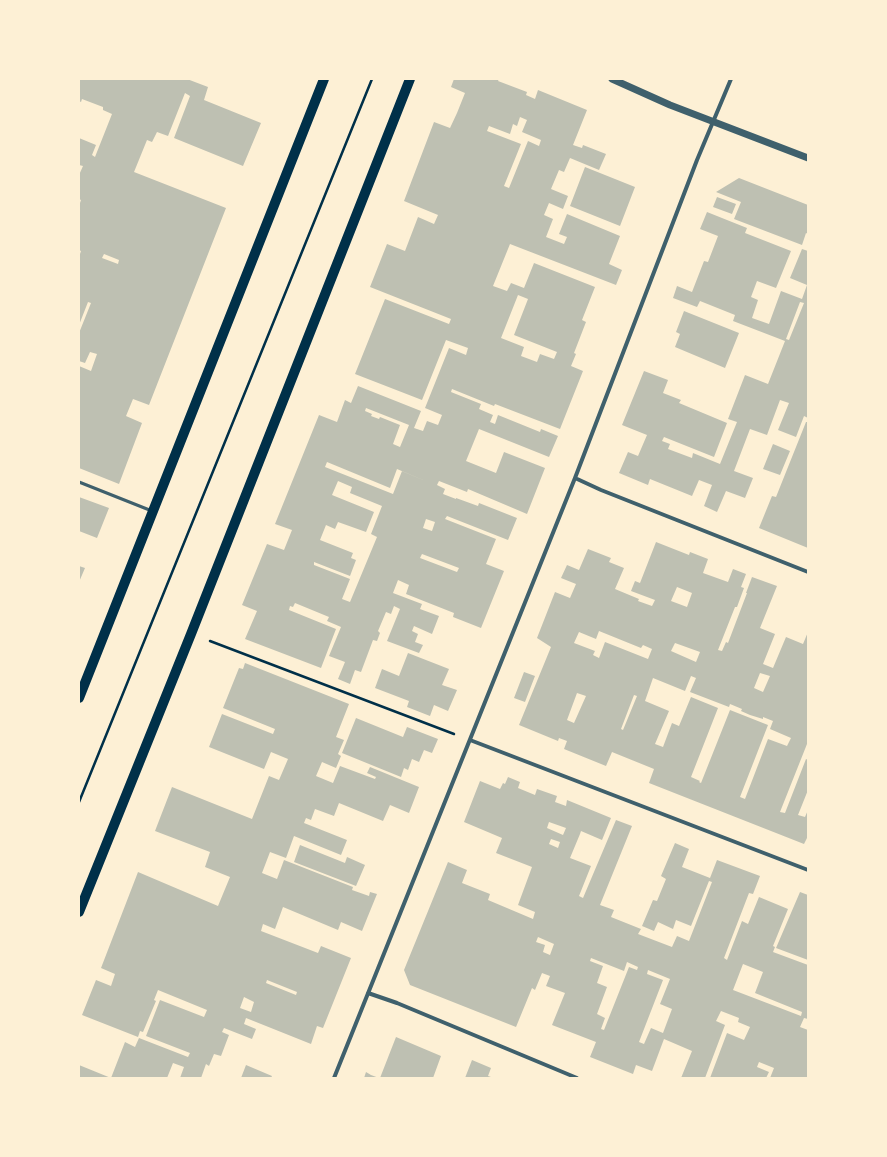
<!DOCTYPE html>
<html>
<head>
<meta charset="utf-8">
<style>
	body { margin:0 }
	#map { position:relative; width:887px; height:1157px; overflow:hidden; background:#fdf0d5; font-family:"Archivo Narrow",sans-serif }
	canvas { display:block }
	.frame { position:absolute; inset:0; border:80px solid #fdf0d5; pointer-events:none }
</style>
</head>
<body>
<div id="map">
<canvas width="887" height="1157"></canvas>
<div class="frame"></div>
</div>
<script>
const context = document.querySelector('canvas').getContext('2d');
context.lineJoin = 'round';
function fillPath(path, color) { context.fillStyle = color; context.fill(path, 'evenodd'); }
const poly = rows => new Path2D(rows.map(r => 'M' + r).join(''));
function stroke(path, color, width, dash) { context.strokeStyle = color; context.lineWidth = width; context.lineCap = dash ? 'butt' : 'round'; context.setLineDash(dash || []); context.stroke(path); }
const building = poly([
	[79,79,187,79,208,87,204,100,261,123,243,166,174,138,190,96,185,93,168,136,157,132,152,142,147,140,134,172,226,208,149,405,133,399,126,416,142,423,119,484,79,468,79,366,91,371,97,354,90,352,85,363,79,361,79,333,91,303,88,302,79,325,79,257,81,251,79,250,79,206,81,200,79,199,79,175,83,166,79,165,79,138,96,145,92,155,95,157,112,114,103,110,103,107,82,99,81,102,79,101],
	[104,254,119,260,118,264,102,258],
	[454,79,499,79,498,81,527,92,526,95,535,99,538,90,587,110,573,145,582,148,583,145,606,154,599,170,570,158,564,172,559,170,551,189,568,196,563,209,549,203,544,215,553,219,546,237,564,244,567,237,559,234,567,214,620,236,609,264,622,270,616,285,510,244,493,286,507,291,511,283,524,288,534,263,595,287,582,320,586,322,574,353,576,354,571,366,583,371,560,429,495,404,494,406,452,389,451,392,481,404,479,409,493,415,490,422,495,424,498,415,540,432,541,429,558,436,549,457,479,429,466,461,496,473,504,452,545,468,527,514,468,489,467,492,439,481,437,485,445,489,443,494,456,499,456,498,478,506,479,503,517,518,508,540,447,516,445,519,496,539,486,564,504,571,481,628,453,617,454,613,406,594,409,585,398,580,393,593,422,604,420,609,439,616,432,634,414,626,412,631,418,634,415,642,423,645,419,653,387,641,400,609,394,606,391,614,386,612,378,631,380,633,377,641,373,640,361,672,355,670,350,684,338,679,345,662,329,656,341,627,327,621,329,617,295,603,293,607,290,606,289,610,336,629,321,668,245,639,257,611,242,605,267,544,284,550,292,530,275,524,319,415,337,422,345,400,351,403,358,386,421,411,414,428,423,431,427,421,438,425,442,415,425,408,449,348,466,355,468,348,446,340,422,400,355,374,385,299,449,324,451,319,370,287,387,244,405,251,418,217,434,224,438,215,404,201,434,122,450,128,457,113,465,93,451,87],
	[520,117,527,120,522,132,541,140,539,146,528,141,509,188,504,186,521,144,487,131,489,126,510,134,513,124,517,126],
	[518,295,528,299,514,335,557,352,554,359,540,354,537,362,521,356,524,347,501,338],
	[366,408,409,425,400,447,393,444,400,425,380,417,379,419,371,416,372,414,365,411],
	[327,462,390,488,397,469,430,483,402,471,393,494,325,467],
	[338,481,352,487,350,493,382,506,371,534,377,537,350,602,342,599,350,579,314,565,314,562,350,576,356,560,351,558,353,553,320,540,326,525,335,529,338,522,366,532,374,512,332,495],
	[426,519,435,522,432,531,423,528],
	[422,554,459,568,457,572,420,558],
	[585,167,635,187,620,226,570,206],
	[739,178,808,205,808,234,806,233,802,245,734,219,741,202,716,192],
	[717,197,736,204,732,214,713,207],
	[707,212,747,228,745,233,791,251,776,288,757,281,751,297,758,300,752,318,769,324,781,291,802,299,807,285,790,278,802,249,808,251,808,418,804,416,796,437,778,430,789,403,780,400,767,435,750,429,734,471,753,478,745,498,726,491,717,512,704,506,712,485,699,480,692,496,650,479,648,485,619,473,628,452,638,456,647,435,622,425,644,371,668,380,663,393,681,400,679,403,727,423,714,457,664,437,662,441,670,444,668,449,692,458,693,453,720,464,737,422,728,419,745,375,768,384,785,341,733,321,735,315,700,301,697,307,673,298,677,286,692,292,704,261,708,262,718,236,700,229],
	[800,302,804,303,789,340,786,339],
	[684,311,739,333,725,368,675,347,680,334,676,332],
	[806,422,808,422,808,548,759,528,772,496,776,497],
	[773,444,790,451,780,475,763,469],
	[79,497,109,508,97,538,79,531],
	[656,542,689,555,690,552,708,559,703,573,728,582,733,569,746,574,741,587,744,588,737,607,735,607,718,650,722,651,726,642,728,643,747,593,746,593,752,577,777,586,760,628,775,634,763,664,773,668,786,637,803,644,808,632,808,744,807,744,780,812,785,813,806,759,808,760,808,790,798,815,805,817,808,810,808,836,804,844,649,783,654,769,612,752,606,766,564,749,567,741,559,738,558,741,519,725,551,647,537,638,555,592,570,598,576,584,561,578,567,565,579,570,588,549,611,558,609,562,624,568,615,589,639,599,638,601,652,606,655,600,631,591,635,581,640,583],
	[677,587,692,593,687,607,671,601],
	[599,631,641,648,643,645,652,649,648,659,605,642,599,658,593,655,595,651,574,643,579,632,596,639],
	[675,643,700,652,696,662,671,651],
	[760,673,770,676,763,692,754,688],
	[691,676,696,678,690,692,729,707,730,704,742,709,741,711,750,715,763,719,763,717,773,721,770,729,791,738,787,746,768,739,745,799,740,797,768,725,730,710,701,783,699,782,700,781,691,777,718,708,691,697,679,726,672,723,663,747,655,744,669,711,645,701,653,678,685,691],
	[577,693,586,696,574,723,567,720],
	[634,695,637,696,623,730,621,729],
	[79,566,85,568,79,582],
	[408,653,449,669,442,685,457,690,448,711,434,705,430,716,407,707,409,701,375,688,382,669,399,676],
	[245,663,349,704,336,737,344,740,338,754,341,756,336,768,322,762,316,776,333,783,340,766,375,779,376,777,367,773,370,767,419,787,409,813,390,805,383,821,339,803,334,816,315,809,311,820,306,818,304,823,347,840,341,855,294,836,286,858,270,852,262,873,277,879,284,860,353,887,352,890,369,896,370,892,377,894,368,916,362,931,341,922,338,930,283,907,275,929,263,924,261,931,318,953,321,946,351,958,323,1028,317,1026,311,1044,246,1018,244,1024,256,1029,252,1039,224,1028,222,1032,229,1035,221,1056,214,1054,209,1066,206,1064,201,1078,180,1078,184,1067,173,1063,167,1078,79,1078,79,1065,111,1078,125,1042,135,1047,139,1038,188,1057,190,1053,146,1036,160,1000,204,1017,207,1010,158,990,154,1000,156,1001,143,1032,140,1031,138,1037,82,1015,96,980,111,986,115,974,101,968,138,872,218,906,230,877,205,867,210,852,155,831,172,787,252,819,269,776,279,780,288,759,271,752,264,769,209,747,222,714,273,734,275,729,223,708,239,668,243,669],
	[267,980,297,992,296,995,266,983],
	[244,997,254,1002,251,1012,240,1008],
	[524,672,535,676,525,702,514,698],
	[356,718,403,737,407,727,438,739,432,753,424,750,419,762,412,759,408,770,404,768,401,777,342,753],
	[508,777,520,782,518,788,535,795,537,789,557,796,555,802,566,806,567,800,611,818,602,840,581,831,580,834,570,858,591,866,579,896,583,898,616,820,632,826,600,905,614,910,611,917,641,929,638,934,672,947,677,936,689,941,712,882,709,881,691,926,676,920,673,929,658,922,654,931,642,926,653,900,657,901,666,879,661,876,675,843,689,849,682,867,710,878,717,860,760,876,753,894,749,893,724,958,727,960,742,921,748,924,759,897,788,909,773,946,775,947,773,952,808,965,808,1019,804,1018,800,1027,808,1030,808,1075,807,1078,770,1078,774,1068,759,1062,757,1067,769,1072,766,1078,710,1078,727,1033,744,1040,750,1027,738,1022,739,1018,721,1011,716,1021,725,1025,705,1078,681,1078,692,1051,664,1039,652,1071,636,1065,633,1074,590,1057,596,1042,552,1025,565,993,546,986,550,976,542,973,535,990,532,988,516,1027,410,985,404,970,448,862,467,870,462,883,490,894,488,900,533,919,535,912,518,905,532,867,496,853,502,838,464,822,480,781,500,789,503,783,505,784],
	[549,822,566,828,563,835,547,828],
	[551,839,560,842,558,848,549,844],
	[538,937,554,944,550,955,543,952,545,945,536,942],
	[591,958,624,971,627,962,638,967,637,970,629,967,604,1030,601,1029,605,1018,597,1014,607,987,597,983,603,966,590,961],
	[743,964,763,972,755,993,802,1012,801,1016,733,990],
	[648,970,670,979,660,1004,672,1009,663,1033,651,1028,644,1044,639,1042,663,980,647,974],
	[300,845,345,863,347,857,365,865,356,886,294,862],
	[800,892,808,895,808,960,776,948],
	[396,1037,441,1056,433,1078,380,1078],
	[472,1060,491,1068,488,1076,494,1078,465,1078],
	[246,1065,272,1076,271,1078,241,1078],
	[366,1072,371,1075,379,1078,364,1078]
]);
const path = poly([
	[210,641,454,734],
	[79,802,372,79]
]);
const service = poly([
	[79,482,152,511]
]);
const minor = poly([
	[575,478,601,490,808,572],
	[470,740,808,870],
	[368,993,397,1003,577,1078],
	[334,1078,575,478,697,160,731,79]
]);
const tertiary = poly([
	[612,79,670,105,808,158]
]);
const primary = poly([
	[79,698,324,79],
	[79,912,191,634,410,79]
]);
fillPath(building, '#bec0b2');
stroke(path, '#003049', 2.5);
stroke(service, '#3f606c', 3);
stroke(minor, '#3f606c', 4);
stroke(tertiary, '#3f606c', 7);
stroke(primary, '#003049', 10);
</script>
</body>
</html>
